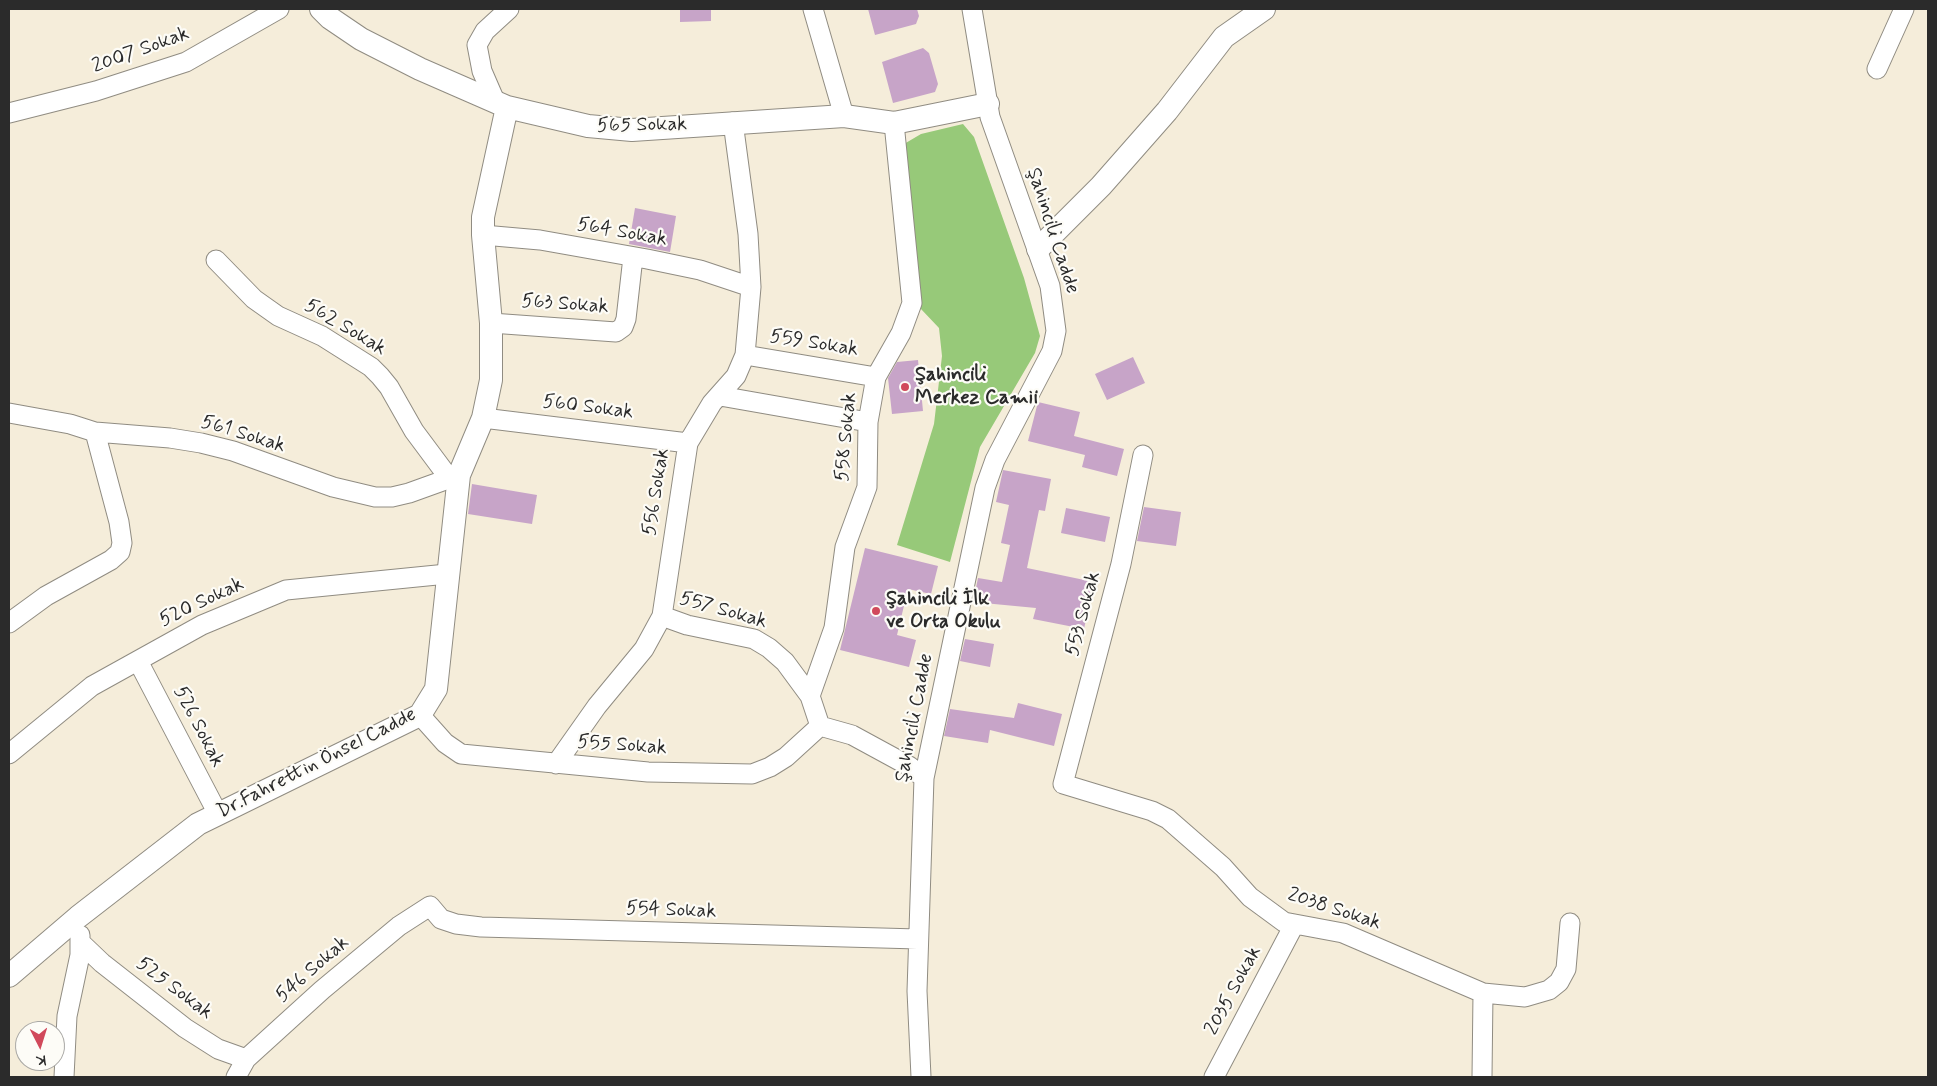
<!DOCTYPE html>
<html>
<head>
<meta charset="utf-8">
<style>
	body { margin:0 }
	#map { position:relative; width:1937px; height:1086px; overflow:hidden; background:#f5edda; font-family:Mynerve,sans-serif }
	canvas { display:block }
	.frame { position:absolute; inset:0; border:10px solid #2b2b2b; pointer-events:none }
	.north { position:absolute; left:15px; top:1021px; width:50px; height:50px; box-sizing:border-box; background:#fdfcf7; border:1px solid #a9a8a5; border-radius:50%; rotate:175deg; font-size:14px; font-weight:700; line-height:20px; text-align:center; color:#2b2b2b }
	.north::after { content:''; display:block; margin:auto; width:18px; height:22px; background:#d1495b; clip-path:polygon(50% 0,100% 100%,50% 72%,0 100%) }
</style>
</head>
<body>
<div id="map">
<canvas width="1937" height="1086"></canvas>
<div class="frame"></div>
<div class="north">K</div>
</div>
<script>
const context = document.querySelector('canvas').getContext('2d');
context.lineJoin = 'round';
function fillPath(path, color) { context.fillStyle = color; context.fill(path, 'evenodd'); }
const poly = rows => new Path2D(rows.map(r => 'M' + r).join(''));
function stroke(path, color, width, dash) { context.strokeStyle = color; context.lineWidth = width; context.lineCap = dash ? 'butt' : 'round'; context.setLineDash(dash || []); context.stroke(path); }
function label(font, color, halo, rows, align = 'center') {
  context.font = font + ' Mynerve,sans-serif'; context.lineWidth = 4.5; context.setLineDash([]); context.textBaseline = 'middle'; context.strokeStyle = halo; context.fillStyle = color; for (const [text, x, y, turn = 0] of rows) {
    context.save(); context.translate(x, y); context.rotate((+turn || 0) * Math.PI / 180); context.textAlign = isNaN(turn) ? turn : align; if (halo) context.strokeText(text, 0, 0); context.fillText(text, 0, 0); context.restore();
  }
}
const green = poly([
	[963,124,974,137,1024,278,1040,336,1035,353,980,447,950,562,897,545,934,424,942,356,939,328,921,309,904,144,921,134]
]);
const building = poly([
	[680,9,711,9,711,21,680,22],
	[868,9,917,9,919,16,916,24,875,35],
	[923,48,929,53,938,84,935,92,893,103,882,62],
	[635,208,676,216,670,252,629,244],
	[1133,357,1145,383,1107,400,1095,374],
	[918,360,923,411,892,414,888,378,897,362],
	[1038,402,1080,412,1074,436,1124,449,1117,476,1082,467,1085,455,1028,441],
	[1003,470,1051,479,1045,511,1039,510,1027,568,1094,582,1084,629,1033,619,1036,608,973,602,978,578,1002,582,1010,545,1001,543,1009,505,996,502],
	[472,484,537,495,532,524,468,514],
	[1144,507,1181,512,1176,546,1137,541],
	[1066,508,1110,517,1105,542,1061,533],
	[865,548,938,566,931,594,908,589,897,635,916,640,909,667,840,650],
	[965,639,994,644,990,667,960,661],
	[1018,703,1062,714,1054,746,990,730,988,743,944,736,950,709,1014,718]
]);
const minor = poly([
	[813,9,844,116],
	[1877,69,1904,9],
	[495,101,482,71,477,45,485,31,509,9],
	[9,113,96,91,186,62,279,9],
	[483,235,540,240,647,259,700,270,751,287],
	[216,260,254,299,278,316,322,336,371,367,380,376,389,387,414,431,449,478],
	[491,323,616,332,623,327,626,319,633,257],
	[745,355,876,377],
	[720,396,868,422],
	[9,413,70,424,95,432,170,438,201,443,233,451,333,487,375,497,392,497,409,493,459,475],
	[483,418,688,443],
	[1143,455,1121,564,1063,784,1152,811,1168,819,1223,867,1250,897,1284,922,1343,933,1483,993,1525,997,1549,990,1559,982,1566,969,1570,923],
	[662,616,687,625,754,639,769,648,785,662,810,696,820,726,852,735,909,766,924,778],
	[9,623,46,596,111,560,120,552,122,543,119,522,95,432],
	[138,661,218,814],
	[810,696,834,628,845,547,867,487,868,422,876,377,901,333,912,303,894,123],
	[420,715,445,743,461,754,648,772,752,774,770,767,786,757,820,726],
	[9,754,92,686,202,625,286,590,447,574],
	[556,764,597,706,644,649,662,616,688,443,712,403,736,376,745,355,751,287,748,234,733,122],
	[81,943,102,963,185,1028,218,1049,246,1059],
	[64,1077,67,1016,80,955,80,935],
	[236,1077,246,1059,322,990,399,926,430,906,441,919,456,924,481,927,918,939],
	[921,1077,917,991,924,778,985,488,995,460,1052,351,1056,331,1050,286,990,117,972,9],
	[1214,1077,1294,925],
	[1482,1077,1483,993]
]);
const tertiary = poly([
	[321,9,330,18,361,39,420,69,507,107,588,126,632,130,844,116,894,123,988,104],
	[1038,249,1101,186,1167,111,1224,37,1264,9],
	[9,976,78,917,198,824,420,715,436,689,459,475,483,418,491,380,491,323,483,235,483,217,507,107]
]);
const markers = [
	[905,387,5,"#d1495b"],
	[876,611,5,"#d1495b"]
];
const streetNames = [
	["2007 Sokak",141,51,-20],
	["565 Sokak",642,126,-1],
	["Şahincili Cadde",1052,231,72],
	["564 Sokak",622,233,10],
	["563 Sokak",565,305,4],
	["562 Sokak",345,328,31],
	["559 Sokak",814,344,9],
	["560 Sokak",588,408,7],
	["561 Sokak",243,435,17],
	["558 Sokak",847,437,-85],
	["556 Sokak",657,492,-81],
	["520 Sokak",202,603,-25],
	["557 Sokak",723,611,16],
	["553 Sokak",1084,614,-75],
	["Şahincili Cadde",915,718,-79],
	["526 Sokak",198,727,63],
	["555 Sokak",622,746,4],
	["Dr.Fahrettin Önsel Cadde",317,764,-27],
	["2038 Sokak",1334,910,18],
	["554 Sokak",671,911,2],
	["546 Sokak",313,970,-41],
	["525 Sokak",174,989,37],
	["2035 Sokak",1234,991,-62]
];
const poiNames = [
	["Şahincili",915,376],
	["Merkez Camii",915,399],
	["Şahincili İlk",886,600],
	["ve Orta Okulu",886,623]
];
fillPath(green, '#97c979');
fillPath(building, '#c7a4c8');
stroke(minor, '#908c82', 21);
stroke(tertiary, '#908c82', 24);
stroke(minor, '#fff', 19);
stroke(tertiary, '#fff', 22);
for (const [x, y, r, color] of markers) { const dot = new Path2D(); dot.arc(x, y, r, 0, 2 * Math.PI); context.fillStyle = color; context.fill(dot); stroke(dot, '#fdfcf7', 2); }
label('20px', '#2b2b2b', '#fdfcf7', streetNames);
label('bold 20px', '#2b2b2b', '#fdfcf7', poiNames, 'left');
</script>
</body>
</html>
